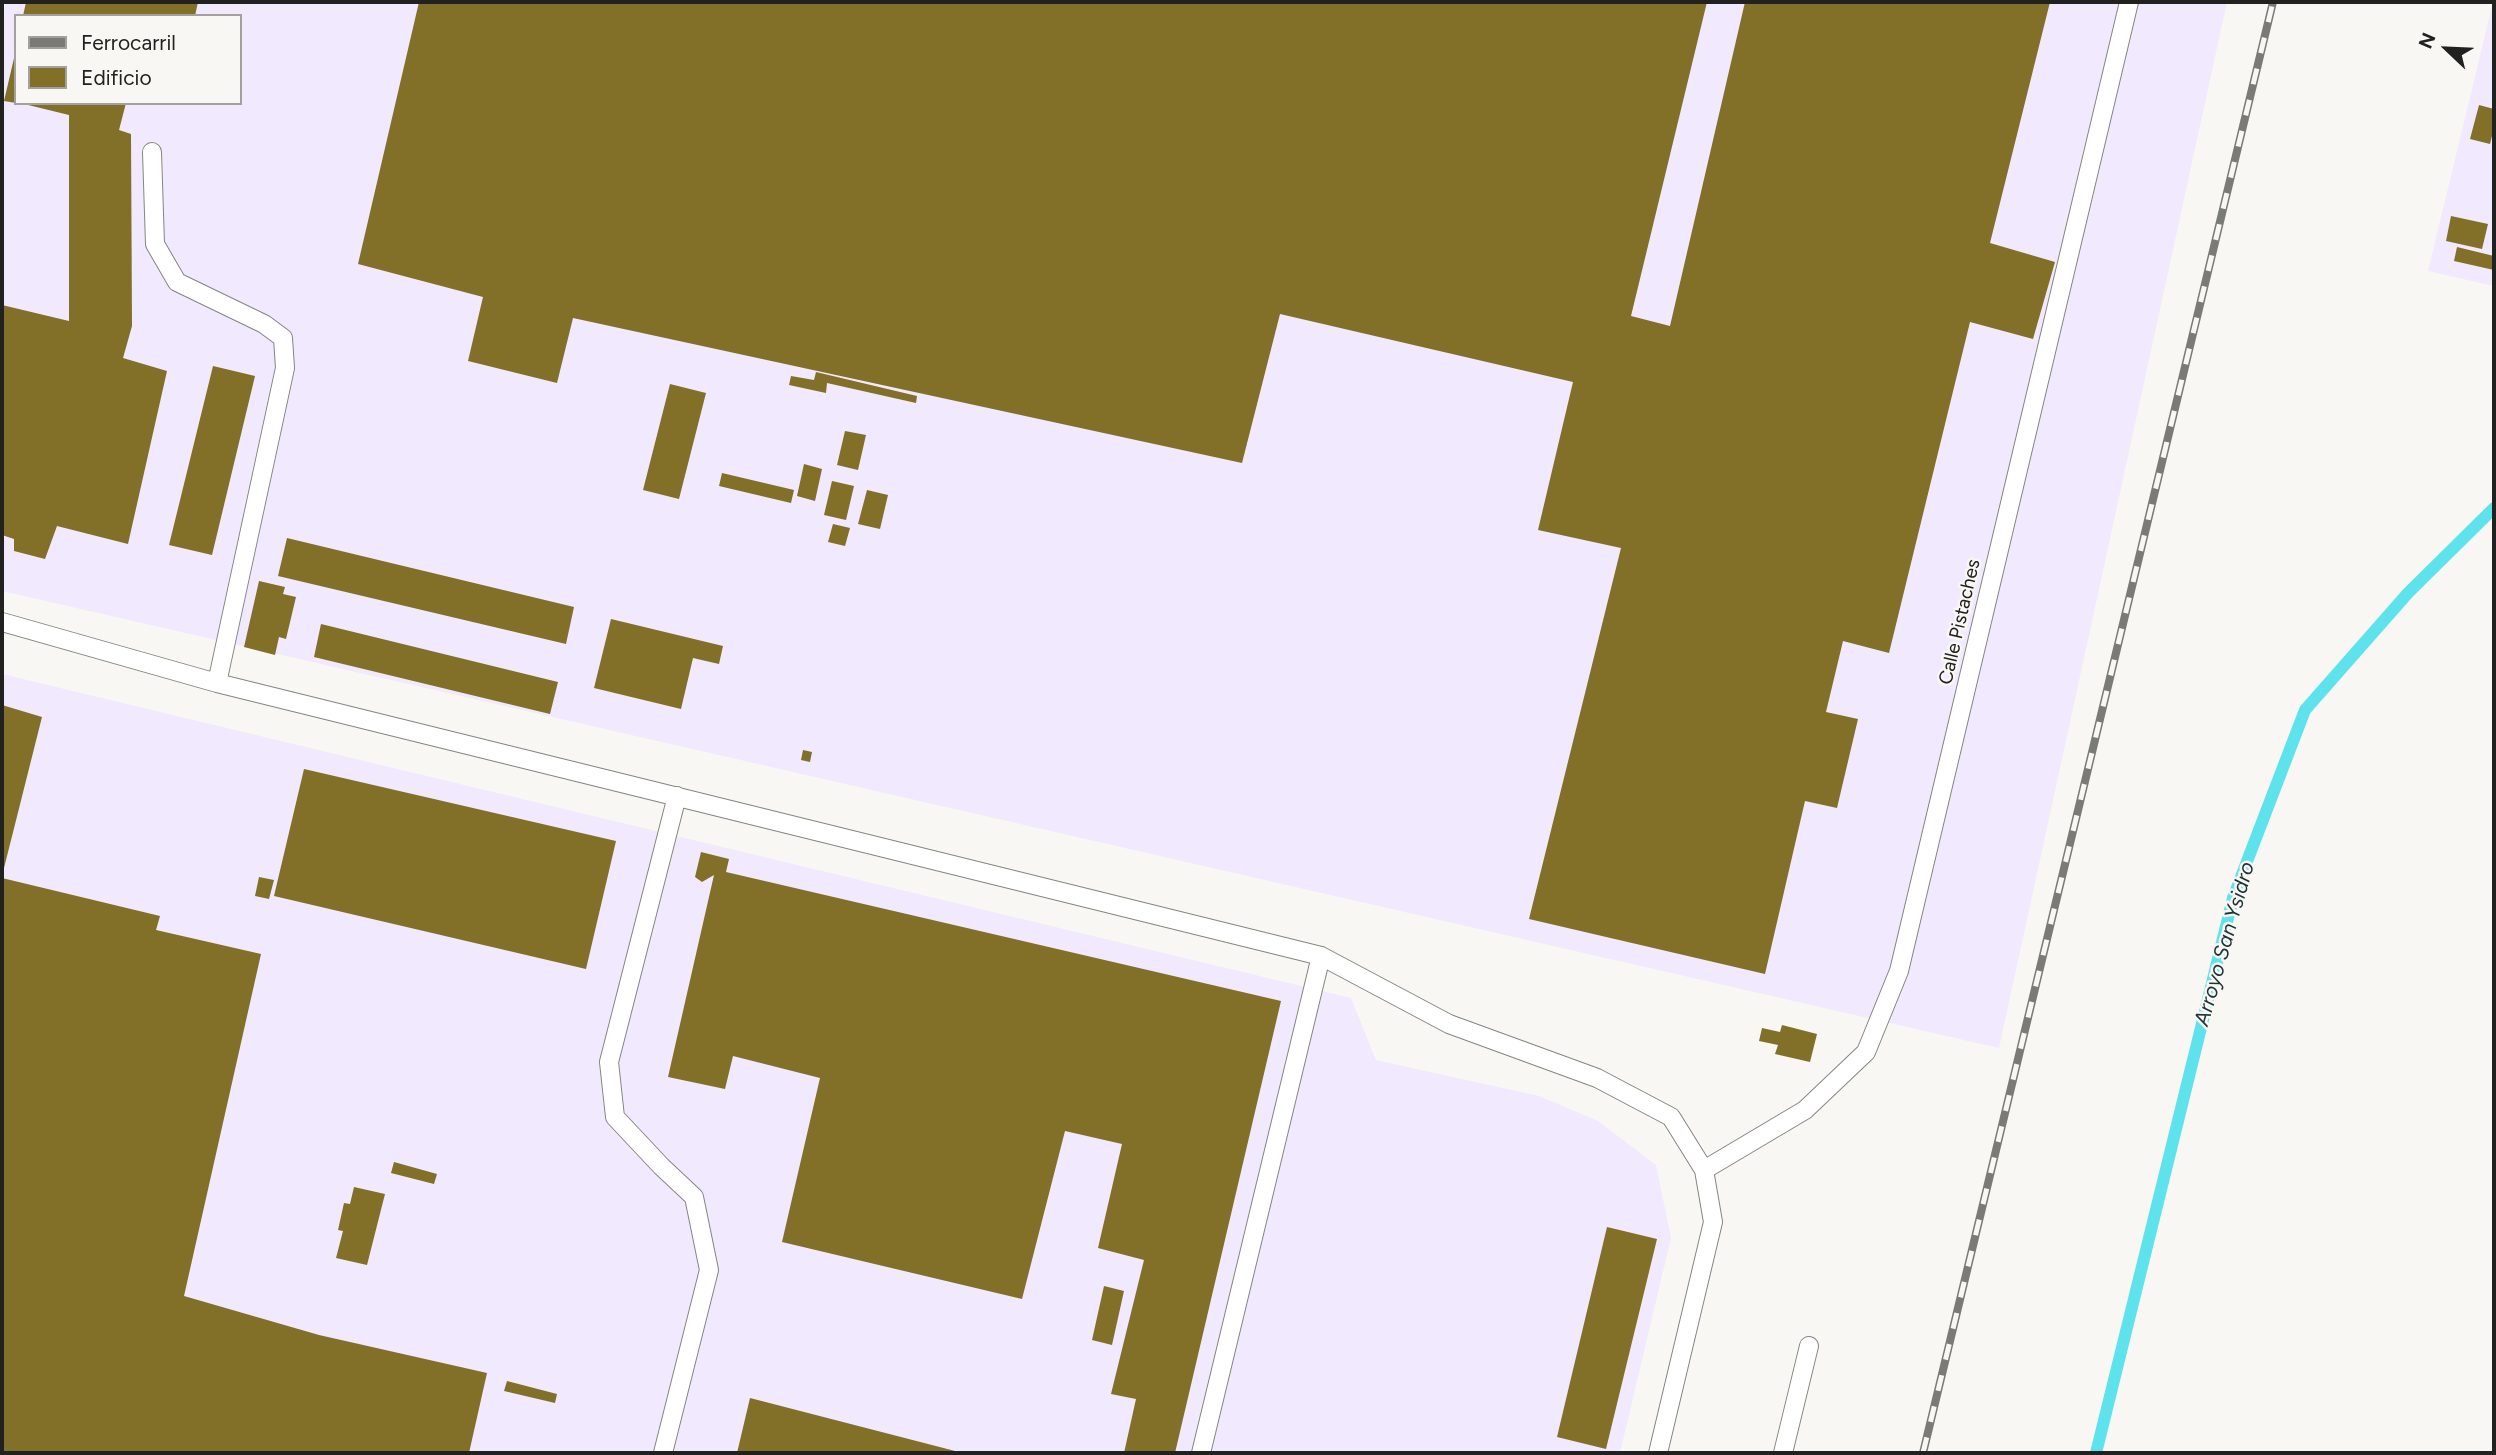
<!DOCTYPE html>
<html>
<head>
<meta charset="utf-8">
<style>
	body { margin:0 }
	#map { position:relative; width:2496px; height:1455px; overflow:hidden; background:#f8f7f3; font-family:Figtree,sans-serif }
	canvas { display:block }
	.frame { position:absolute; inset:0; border:4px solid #21211f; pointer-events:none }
	.legend { position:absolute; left:14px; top:14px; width:228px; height:91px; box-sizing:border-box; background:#f8f7f3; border:2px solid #a2a19e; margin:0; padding:9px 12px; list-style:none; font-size:21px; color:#21211f }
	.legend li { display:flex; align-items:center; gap:14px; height:35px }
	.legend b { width:35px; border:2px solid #a2a19e }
	.north { position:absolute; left:2412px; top:14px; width:70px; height:70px; -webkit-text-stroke:5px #f8f7f3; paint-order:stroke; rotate:293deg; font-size:19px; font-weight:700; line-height:28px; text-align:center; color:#21211f }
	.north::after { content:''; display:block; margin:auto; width:24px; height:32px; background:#21211f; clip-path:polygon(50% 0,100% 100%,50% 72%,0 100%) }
</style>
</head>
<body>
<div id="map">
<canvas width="2496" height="1455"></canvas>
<div class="frame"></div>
<ul class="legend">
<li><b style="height:9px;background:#7a7a77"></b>Ferrocarril</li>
<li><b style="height:19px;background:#826f28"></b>Edificio</li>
</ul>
<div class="north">N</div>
</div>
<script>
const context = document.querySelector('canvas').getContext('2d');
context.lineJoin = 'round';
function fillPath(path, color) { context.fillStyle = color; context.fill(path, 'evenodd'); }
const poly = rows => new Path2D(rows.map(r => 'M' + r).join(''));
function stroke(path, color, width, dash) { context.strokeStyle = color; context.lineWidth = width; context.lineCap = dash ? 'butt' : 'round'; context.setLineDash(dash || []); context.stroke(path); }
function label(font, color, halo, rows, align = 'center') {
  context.font = font + ' Figtree,sans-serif'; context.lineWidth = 5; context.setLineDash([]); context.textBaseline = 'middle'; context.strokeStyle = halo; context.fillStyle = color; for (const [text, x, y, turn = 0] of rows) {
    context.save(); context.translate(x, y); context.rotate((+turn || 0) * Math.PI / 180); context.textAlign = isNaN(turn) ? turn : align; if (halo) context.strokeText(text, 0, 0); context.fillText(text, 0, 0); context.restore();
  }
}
const industrial = poly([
	[6,2,2227,2,1999,1048,2,591,2,20],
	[16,16,240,16,240,103,16,103],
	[2493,2,2494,2,2494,286,2428,271],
	[2,674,1351,998,1376,1060,1539,1096,1598,1121,1656,1165,1671,1238,1620,1453,2,1453]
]);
const stream = poly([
	[2096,1453,2233,898,2305,710,2408,593,2494,508]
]);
const building = poly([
	[26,2,198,2,195,16,23,16],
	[419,2,1707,2,1631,316,1670,326,1745,2,2050,2,1990,243,2055,262,2033,339,1970,322,1889,653,1843,641,1826,712,1858,719,1837,808,1805,801,1765,974,1529,919,1621,548,1538,530,1573,382,1280,314,1242,463,573,318,557,383,468,361,483,297,358,264],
	[15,54,16,54,16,103,4,101],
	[20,103,126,103,119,130,131,134,132,326,123,358,167,371,128,544,57,526,45,559,14,551,14,539,2,535,2,305,69,321,69,115],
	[2479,105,2494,109,2494,128,2490,144,2470,139],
	[2451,216,2488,224,2482,249,2446,241],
	[2457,247,2494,256,2494,270,2454,261],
	[213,366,255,376,212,555,169,545],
	[816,372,917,396,916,403,827,383,826,393,789,385,791,376,814,380],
	[670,384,706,393,679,499,643,490],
	[845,431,866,435,858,470,837,465],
	[804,464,822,469,815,501,797,496],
	[722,473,794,490,791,503,719,486],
	[832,481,854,486,846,520,824,515],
	[867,490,888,495,880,529,858,524],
	[833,524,850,528,845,546,828,542],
	[287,538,574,607,566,644,278,576],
	[259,581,285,587,283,594,296,597,286,639,279,637,275,655,244,647],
	[611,619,723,646,719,664,693,658,681,709,594,688],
	[321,624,558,682,550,714,314,657],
	[2,705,42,717,3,872,2,872],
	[803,750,812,752,810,762,801,760],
	[304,769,616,841,586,969,274,896],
	[701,852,729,859,726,872,1281,1001,1175,1453,1124,1453,1136,1399,1111,1394,1144,1260,1098,1248,1122,1144,1065,1131,1022,1299,782,1242,820,1078,733,1056,725,1089,668,1077,714,875,702,882,695,877],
	[259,877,274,880,269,899,255,896],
	[2,878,160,916,156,930,261,954,184,1296,319,1335,487,1373,469,1453,2,1453],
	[1782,1025,1817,1034,1810,1062,1775,1054,1778,1045,1759,1041,1762,1028,1780,1032],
	[394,1162,437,1174,434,1184,391,1173],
	[354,1187,385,1194,367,1265,336,1258,343,1231,338,1230,344,1203,350,1204],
	[1607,1227,1657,1239,1606,1449,1557,1437],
	[1104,1286,1124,1291,1112,1345,1092,1340],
	[507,1381,557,1394,555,1403,504,1391],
	[750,1398,959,1452,959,1453,737,1453]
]);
const lane = poly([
	[152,152,155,244,177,282,264,324,283,338,285,368,217,683],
	[2,622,217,683,1321,956,1449,1024,1597,1078,1671,1117,1704,1170,1713,1222,1658,1453],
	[1704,1170,1805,1110,1866,1052,1899,971,2129,2],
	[663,1453,709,1270,694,1197,661,1166,615,1117,609,1062,677,796],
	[1201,1453,1321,956],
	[1783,1453,1809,1346]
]);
const rail = poly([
	[1923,1453,2273,2]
]);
const streetNames = [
	["Calle Pistaches",1960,622,-77]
];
const waterNames = [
	["Arroyo San Ysidro",2225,944,-74]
];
fillPath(industrial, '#f1e9fe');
stroke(stream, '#5ee2ec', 12);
fillPath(building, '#826f28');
stroke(lane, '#858581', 20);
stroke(lane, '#fff', 18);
stroke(rail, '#7a7a77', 8);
stroke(rail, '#f8f7f3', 5, [16]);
label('19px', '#21211f', '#f8f7f3', streetNames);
label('italic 21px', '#1d3436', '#f8f7f3', waterNames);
</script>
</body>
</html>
